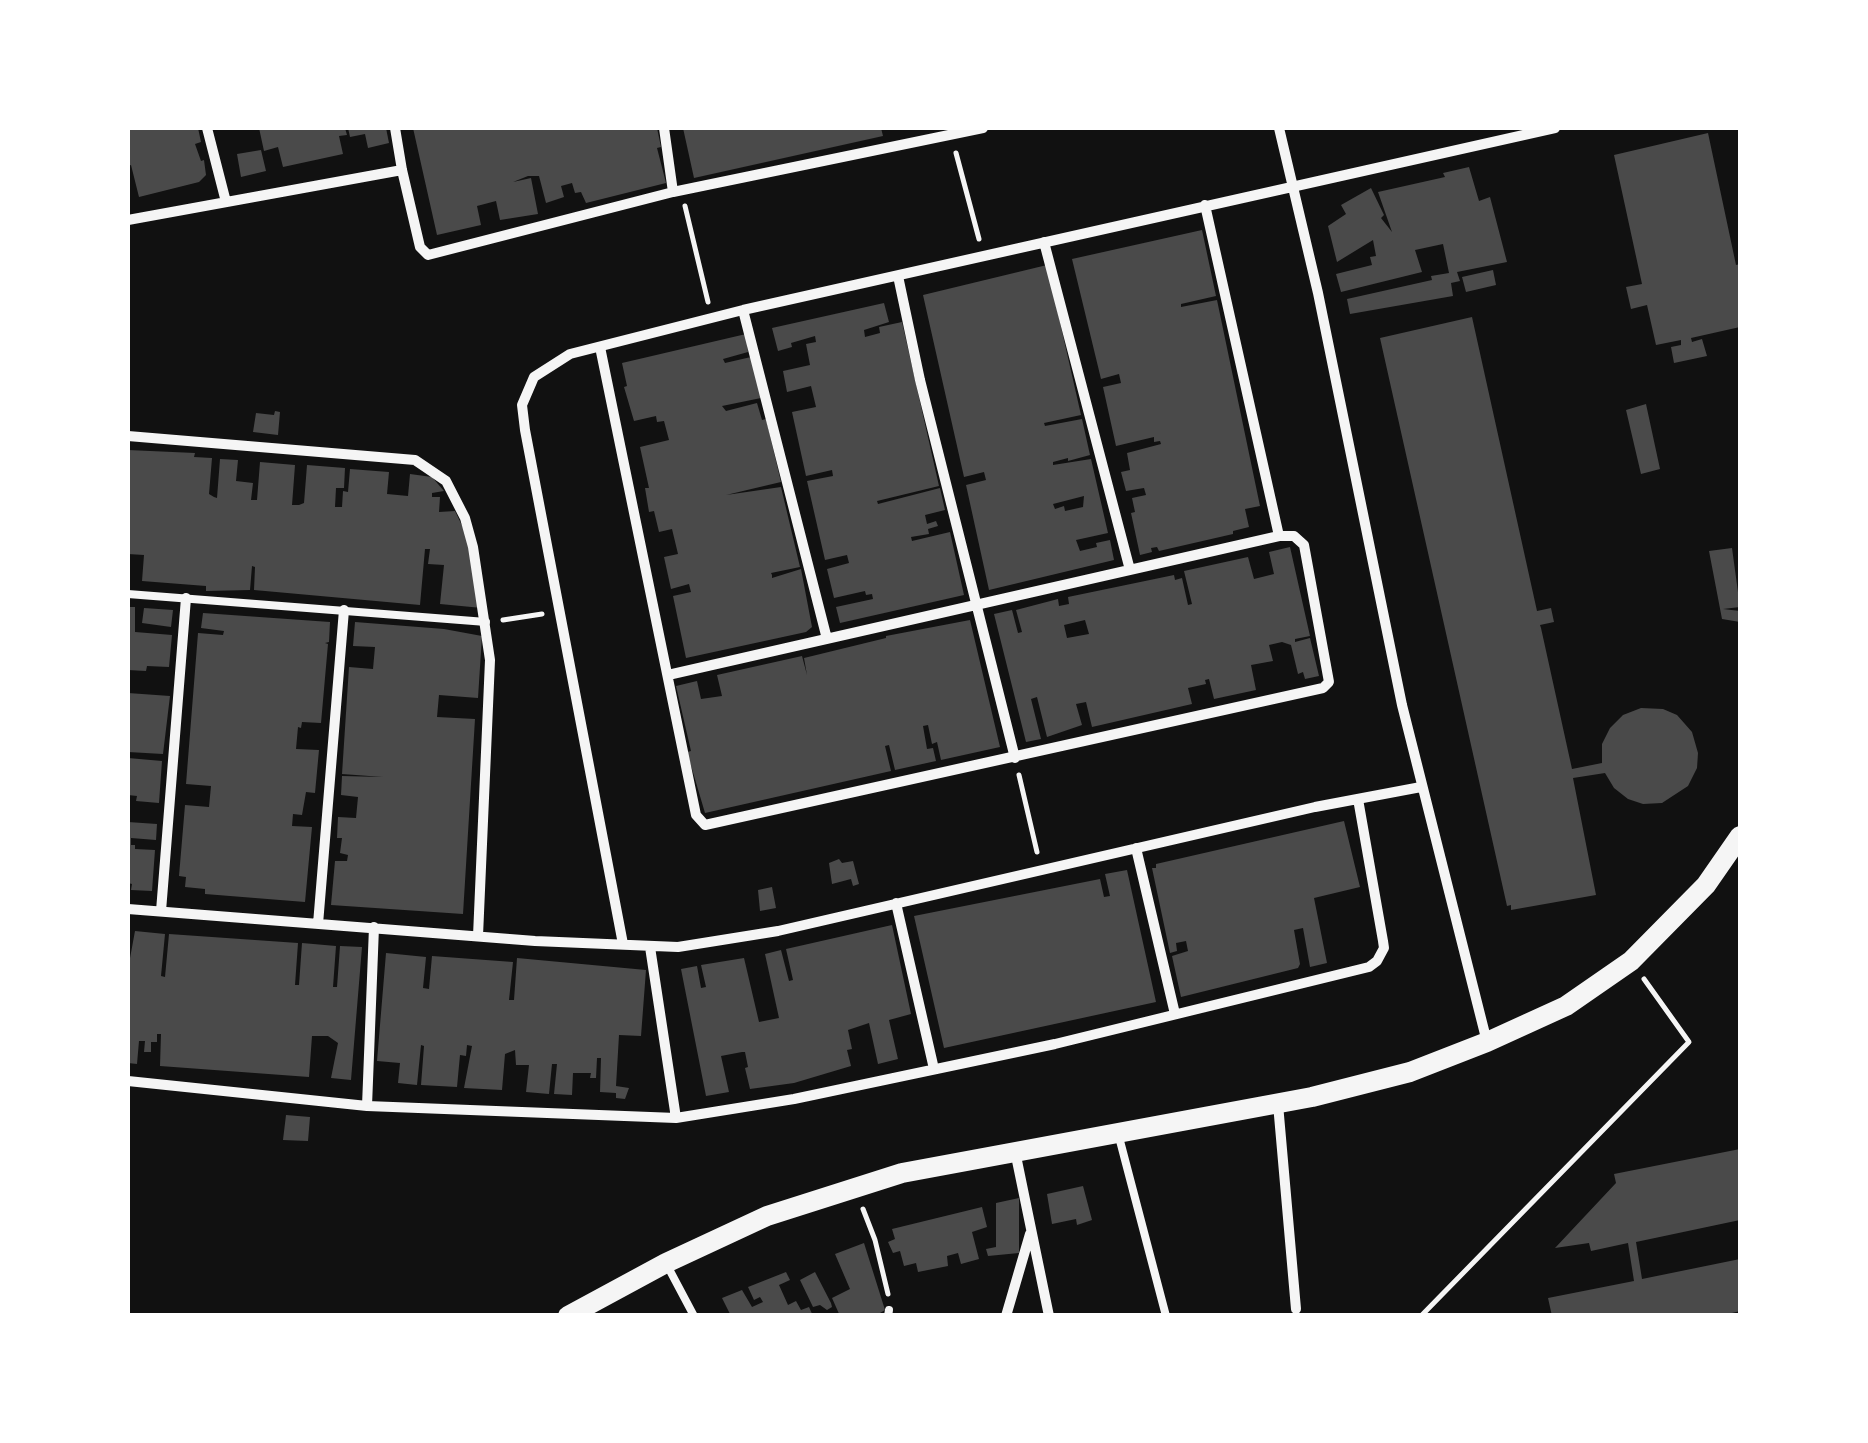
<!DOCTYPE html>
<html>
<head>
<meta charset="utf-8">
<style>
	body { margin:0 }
	#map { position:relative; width:1868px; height:1443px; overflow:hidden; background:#111; font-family:"Sofia Sans Condensed",sans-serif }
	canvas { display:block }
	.frame { position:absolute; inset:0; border:130px solid #fff; pointer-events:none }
</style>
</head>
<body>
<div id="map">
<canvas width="1868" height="1443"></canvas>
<div class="frame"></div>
</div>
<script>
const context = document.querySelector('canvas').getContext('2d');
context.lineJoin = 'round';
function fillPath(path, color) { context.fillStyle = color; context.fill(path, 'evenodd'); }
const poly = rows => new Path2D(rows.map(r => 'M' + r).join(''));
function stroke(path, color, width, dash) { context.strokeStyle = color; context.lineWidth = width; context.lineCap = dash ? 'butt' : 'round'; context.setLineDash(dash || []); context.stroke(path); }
const building = poly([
	[128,128,198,128,201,142,195,144,201,161,204,160,206,175,199,182,139,197,131,165,128,166],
	[259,128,345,128,347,135,339,136,343,154,283,167,278,147,264,151],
	[348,128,386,128,389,143,368,148,365,134,350,137],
	[413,128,657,128,661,147,657,148,666,183,586,203,581,192,575,193,572,183,561,186,564,197,546,203,539,176,528,176,513,182,531,178,538,214,500,220,496,201,477,206,481,225,437,235],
	[683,128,881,128,883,136,694,178],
	[1708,133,1736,265,1740,264,1740,327,1691,338,1692,342,1702,339,1707,356,1674,363,1671,347,1681,345,1681,340,1656,345,1647,305,1631,309,1626,287,1642,284,1614,155],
	[261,150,266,171,241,177,237,154],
	[1469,167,1479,201,1490,197,1507,262,1457,272,1460,281,1451,283,1453,296,1350,314,1347,299,1432,280,1431,276,1449,273,1443,244,1415,250,1422,272,1341,292,1336,274,1372,265,1370,257,1376,256,1373,240,1337,262,1328,226,1346,214,1341,205,1371,188,1384,215,1381,218,1392,232,1378,192,1445,177,1443,173],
	[1202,230,1216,296,1181,304,1181,307,1217,300,1260,506,1245,509,1249,527,1233,531,1233,534,1159,551,1157,547,1151,548,1152,552,1140,555,1131,513,1135,512,1132,498,1146,495,1144,488,1126,491,1121,472,1130,470,1127,453,1161,444,1160,441,1154,442,1154,437,1116,446,1103,387,1121,383,1119,374,1101,379,1072,259],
	[1047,265,1081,415,1044,423,1045,426,1082,419,1090,455,1068,461,1068,458,1053,462,1053,465,1091,459,1108,533,1076,540,1080,551,1097,547,1096,543,1110,540,1114,560,989,590,966,485,986,480,984,472,964,477,923,295],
	[1084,496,1083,507,1065,511,1064,506,1055,509,1053,504],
	[1493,270,1496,285,1466,292,1462,277],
	[884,303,889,322,864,330,865,337,880,333,879,327,902,322,939,486,877,501,878,504,940,488,945,510,925,515,927,524,936,521,938,526,928,529,929,534,911,537,912,541,950,532,964,595,840,623,836,607,873,599,872,594,866,595,865,591,834,598,827,569,849,563,847,555,825,560,807,481,833,476,832,470,806,476,792,412,816,407,811,386,787,392,783,371,810,365,806,344,816,342,815,336,791,343,792,347,778,351,772,328],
	[1472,317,1537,611,1551,608,1554,622,1540,625,1541,628,1572,769,1602,763,1602,744,1610,728,1623,715,1641,708,1663,709,1677,715,1692,732,1698,753,1697,768,1688,786,1662,803,1643,804,1628,799,1614,788,1605,773,1573,778,1596,895,1511,910,1511,905,1507,906,1380,338],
	[746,334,748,352,723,359,725,363,751,357,761,398,722,406,726,411,757,403,762,420,766,419,781,482,726,495,781,487,800,567,771,573,772,575,772,578,801,569,812,627,806,632,686,658,673,596,691,592,689,584,671,589,664,557,678,554,672,529,659,532,654,511,649,512,645,488,649,488,640,447,669,440,664,421,657,422,656,416,634,421,624,387,627,386,622,363],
	[1646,404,1660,469,1641,474,1626,410],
	[275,411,280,412,278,435,253,432,256,413,274,415],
	[128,450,195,453,194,457,212,458,209,494,214,497,217,498,220,459,238,460,236,481,253,483,251,500,257,500,260,462,295,465,292,505,299,505,304,503,307,465,345,468,344,488,336,488,335,507,342,507,343,491,348,492,350,469,389,472,387,494,408,496,410,474,432,477,444,491,432,493,432,497,440,497,439,512,455,511,470,542,482,608,440,604,444,565,428,564,430,549,425,549,420,605,254,590,255,567,252,566,250,590,206,591,206,586,142,581,144,555,128,554],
	[1290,547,1310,636,1295,639,1295,642,1310,638,1319,676,1305,679,1303,672,1298,674,1291,645,1282,642,1269,645,1273,661,1251,665,1256,690,1214,699,1209,679,1205,680,1206,684,1188,688,1192,704,1092,727,1086,702,1076,704,1082,725,1047,737,1037,697,1031,699,1041,739,1026,742,994,614,1012,610,1018,633,1022,632,1016,610,1058,599,1059,606,1069,604,1068,597,1174,575,1175,580,1182,578,1188,605,1192,604,1184,571,1248,557,1254,579,1274,574,1269,552],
	[1085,620,1089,634,1067,638,1064,625],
	[1732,548,1740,607,1723,609,1740,611,1740,622,1722,619,1709,551],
	[128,607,135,607,135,632,172,635,169,667,147,666,146,671,128,670],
	[144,608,173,610,171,627,142,623],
	[203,613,330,622,329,642,325,643,328,644,321,723,302,722,301,728,298,727,296,749,319,750,315,793,306,792,302,815,293,814,292,826,312,827,305,902,205,894,205,889,185,887,186,877,179,876,185,805,209,807,211,786,186,784,198,633,223,635,224,631,201,628],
	[970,620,1000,747,941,760,937,742,932,744,928,725,923,726,927,749,933,748,936,761,895,770,889,745,885,746,891,771,705,813,687,752,691,751,676,686,697,681,701,699,722,696,717,675,802,656,807,675,804,658,886,638,886,636],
	[355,622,444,629,482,636,478,698,439,695,437,717,475,719,463,914,331,905,335,861,347,861,348,855,340,853,342,838,337,838,338,817,356,818,358,797,341,795,342,776,383,777,342,774,349,667,373,669,375,647,353,646],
	[128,693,170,696,163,754,128,752],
	[128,758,162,761,159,803,136,801,137,796,128,795],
	[1344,821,1360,887,1314,898,1327,963,1310,967,1303,928,1294,930,1300,964,1298,968,1181,997,1172,956,1188,951,1186,941,1176,943,1177,951,1170,953,1152,868,1156,868,1156,864],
	[128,822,157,824,156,840,131,838,131,845,135,845,135,849,155,850,152,891,131,890,132,884,128,883],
	[839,859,842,863,853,861,859,884,853,886,851,879,832,884,829,863],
	[1127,870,1156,1002,944,1048,914,916,1100,879,1104,897,1110,896,1105,874],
	[772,887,776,908,760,911,758,890],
	[892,925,911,1014,889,1020,898,1059,878,1064,869,1023,848,1030,852,1049,847,1050,851,1066,794,1083,750,1089,745,1068,748,1067,745,1052,742,1052,721,1056,729,1092,706,1096,681,969,697,966,701,988,706,987,701,965,744,958,759,1022,779,1018,765,954,781,950,789,981,793,980,786,949],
	[135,931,165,934,161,976,165,977,169,934,298,943,295,985,299,985,302,943,336,946,333,987,337,987,340,946,362,947,351,1080,331,1078,338,1043,328,1036,312,1036,309,1077,160,1066,161,1034,157,1034,157,1042,151,1042,151,1052,144,1052,145,1041,139,1041,137,1064,128,1063,128,969],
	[386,953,426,957,423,988,429,989,432,956,513,962,509,1000,514,1000,517,958,646,970,641,1036,619,1035,616,1086,629,1088,625,1099,616,1098,616,1093,600,1092,601,1058,597,1058,596,1078,590,1078,591,1073,573,1073,572,1095,554,1094,557,1064,552,1064,549,1094,526,1092,529,1065,516,1065,515,1050,505,1054,502,1090,464,1088,472,1046,467,1045,466,1056,460,1055,457,1087,421,1085,424,1046,421,1045,417,1085,398,1083,400,1063,377,1061],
	[286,1115,310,1117,308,1141,283,1140],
	[1740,1149,1740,1220,1636,1242,1642,1279,1740,1259,1740,1311,1720,1316,1552,1316,1548,1298,1634,1281,1628,1243,1591,1251,1589,1243,1555,1248,1616,1183,1614,1174],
	[1083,1186,1092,1220,1077,1225,1076,1219,1052,1224,1047,1194],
	[1019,1198,1019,1253,988,1256,986,1249,996,1247,996,1203],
	[982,1207,987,1227,972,1232,979,1259,961,1264,958,1253,947,1256,948,1266,918,1272,916,1263,904,1266,900,1251,893,1253,888,1242,895,1239,892,1229],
	[864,1243,885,1310,875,1316,840,1316,832,1298,850,1289,835,1254],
	[786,1272,790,1280,779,1285,788,1305,796,1301,801,1310,809,1307,813,1316,731,1316,722,1298,742,1290,752,1307,763,1302,760,1297,754,1300,748,1287],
	[815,1272,831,1303,832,1307,827,1310,820,1305,813,1307,800,1280]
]);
const path = poly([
	[956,153,979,239],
	[685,206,708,302],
	[503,620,542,614],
	[1019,775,1037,852],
	[863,1209,875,1240,888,1294],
	[1421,1316,1689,1042,1644,979]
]);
const service = poly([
	[128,594,486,622],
	[1119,1137,1166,1316],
	[668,1267,694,1316],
	[888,1316,889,1310]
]);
const minor = poly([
	[207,128,226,202],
	[395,128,402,170,420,247,428,255,673,192,983,128],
	[664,128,673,192],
	[1279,128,1318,293,1402,705,1487,1042],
	[1205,205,1279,536],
	[128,220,402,170],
	[1044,242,1130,570],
	[898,276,920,380,1015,758],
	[743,310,827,639],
	[600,347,696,815,705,825,1323,688,1329,682,1304,545,1294,536,1279,536,668,675],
	[128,436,415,460,446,481,465,518,473,547,490,660,478,936],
	[1136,848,1175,1014],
	[896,903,934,1069],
	[128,909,535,941,678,947,778,931,1315,807,1421,787],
	[161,911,186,598],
	[318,924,344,610],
	[623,944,525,430,522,405,534,377,570,354,743,310,1555,128],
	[650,947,676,1118],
	[128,1081,367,1106,676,1118,794,1099,1055,1044,1369,967,1377,961,1384,948,1383,941,1358,799],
	[1278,1104,1296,1309],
	[367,1106,374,927],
	[1015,1151,1049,1316],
	[1006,1316,1030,1234]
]);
const secondary = poly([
	[568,1316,666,1263,767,1216,902,1173,1312,1097,1410,1072,1487,1042,1566,1006,1631,961,1706,885,1740,836]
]);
fillPath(building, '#4a4a4a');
stroke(path, '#f5f5f5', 5);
stroke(service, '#f5f5f5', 8);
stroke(minor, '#f5f5f5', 10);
stroke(secondary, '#f5f5f5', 20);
</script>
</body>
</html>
